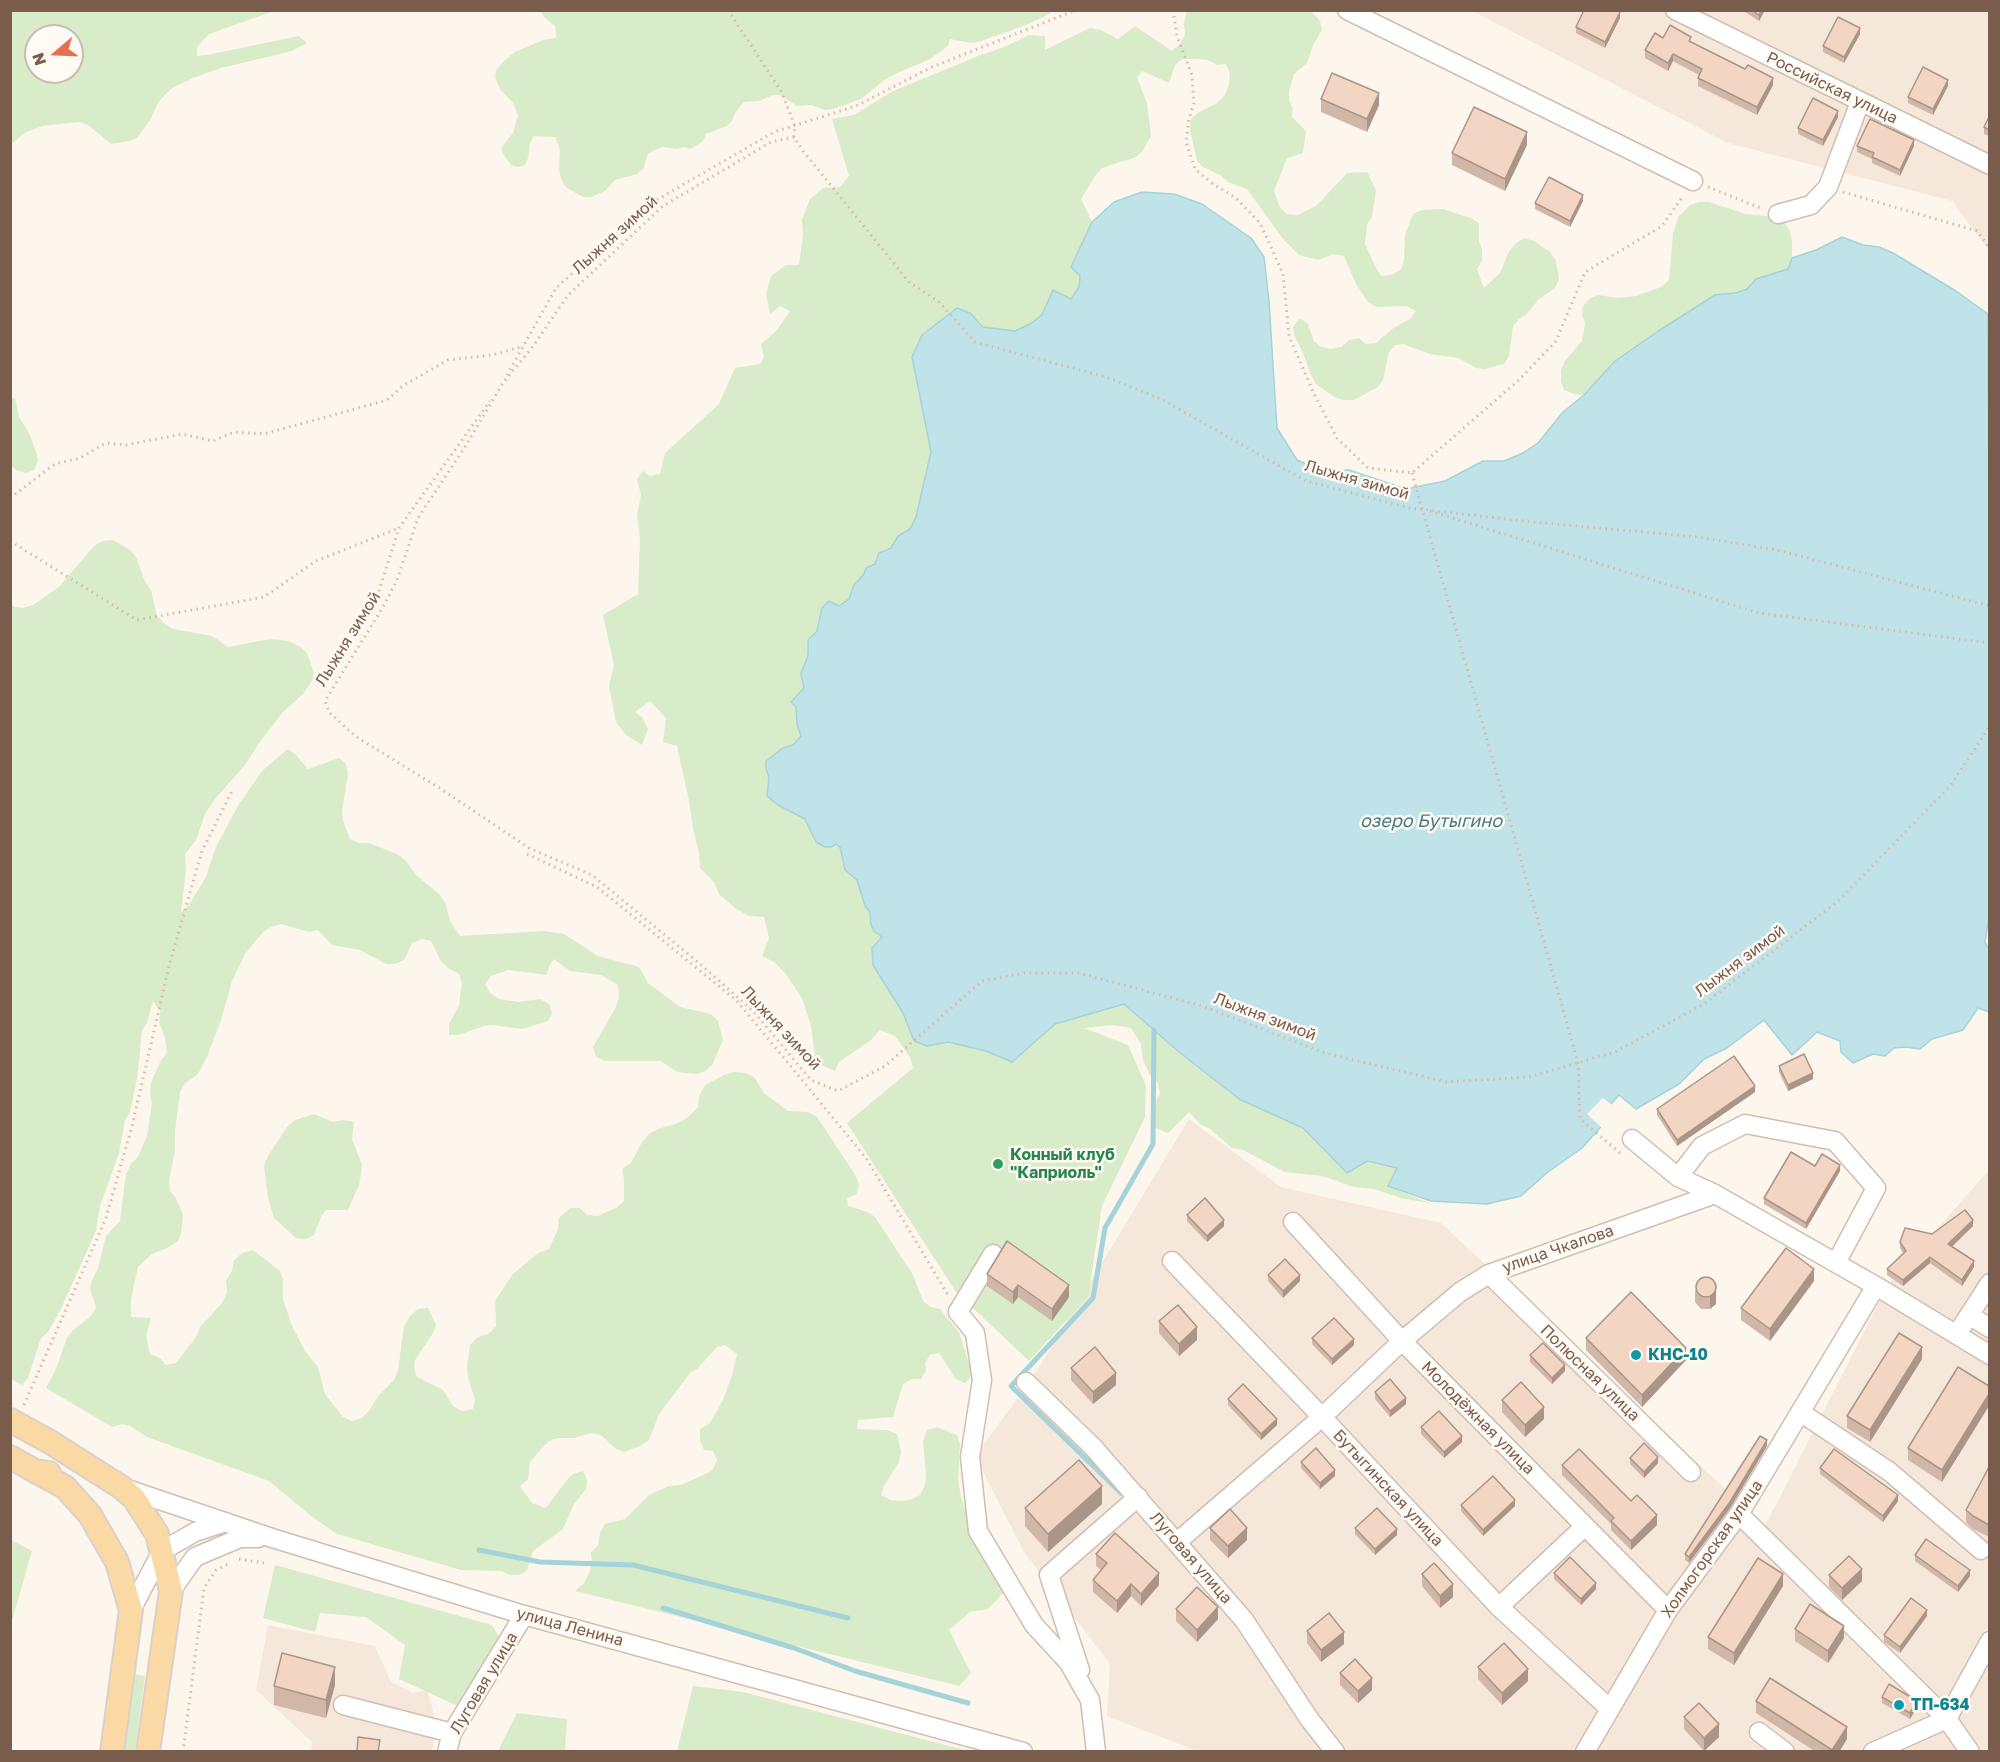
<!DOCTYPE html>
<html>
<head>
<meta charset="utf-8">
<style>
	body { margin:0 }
	#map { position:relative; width:2000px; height:1762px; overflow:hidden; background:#fdf6ec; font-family:"Golos Text",sans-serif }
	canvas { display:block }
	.frame { position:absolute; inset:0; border:12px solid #7a5c4d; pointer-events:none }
	.north { position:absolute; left:24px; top:24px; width:60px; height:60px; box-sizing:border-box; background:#fffaf3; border:2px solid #cabbb1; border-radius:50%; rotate:251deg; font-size:16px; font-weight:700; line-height:24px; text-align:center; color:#7a5c4d }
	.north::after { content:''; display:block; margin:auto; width:21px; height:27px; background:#e76f51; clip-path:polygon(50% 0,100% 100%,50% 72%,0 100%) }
</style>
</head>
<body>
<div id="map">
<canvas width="2000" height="1762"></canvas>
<div class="frame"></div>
<div class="north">N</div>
</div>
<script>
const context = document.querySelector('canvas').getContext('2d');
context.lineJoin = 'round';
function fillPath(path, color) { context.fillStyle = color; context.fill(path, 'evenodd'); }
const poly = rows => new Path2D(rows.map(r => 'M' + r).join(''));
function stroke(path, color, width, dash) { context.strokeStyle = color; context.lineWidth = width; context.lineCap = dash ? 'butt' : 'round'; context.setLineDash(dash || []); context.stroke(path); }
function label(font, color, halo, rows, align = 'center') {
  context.font = font + ' "Golos Text",sans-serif'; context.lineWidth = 5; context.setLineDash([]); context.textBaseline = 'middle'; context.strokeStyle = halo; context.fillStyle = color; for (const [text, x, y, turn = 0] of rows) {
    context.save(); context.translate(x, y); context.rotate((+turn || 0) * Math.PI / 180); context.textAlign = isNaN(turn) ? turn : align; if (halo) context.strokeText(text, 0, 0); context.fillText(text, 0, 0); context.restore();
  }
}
const residential = poly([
	[1472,11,1989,11,1989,251,1952,201,1728,143],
	[1189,1119,1281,1187,1441,1223,1765,1526,1889,1283,1989,1170,1989,1751,1197,1751,1107,1716,1110,1664,1024,1552,975,1456,1031,1380],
	[268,1625,375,1646,391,1682,413,1693,427,1690,437,1724,432,1751,311,1751,312,1742,256,1690]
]);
const green = poly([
	[10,11,274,11,209,34,197,47,197,56,207,55,299,36,307,43,292,51,221,68,193,78,172,88,159,101,150,120,137,138,129,141,111,144,88,125,79,122,43,126,26,132,11,144],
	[36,36,72,36,72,72,36,72],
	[541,11,541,10,1053,11,1048,15,1021,27,978,42,971,43,950,39,948,46,930,59,897,73,884,80,861,99,833,109,825,110,811,105,797,106,780,95,773,95,759,101,744,102,735,113,732,121,727,126,706,134,703,141,696,146,690,149,684,147,677,149,663,147,655,150,648,154,643,169,637,174,615,180,605,191,591,197,583,197,567,188,563,183,559,171,560,150,555,137,534,136,530,143,528,158,525,165,518,167,511,165,503,154,501,148,513,133,518,115,513,103,500,89,495,77,496,70,504,61,515,52,543,40,556,38,555,26,544,17],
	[1187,11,1311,11,1320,21,1322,30,1313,45,1307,63,1294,74,1289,91,1289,100,1293,109,1292,117,1306,131,1303,153,1287,158,1274,191,1280,207,1287,214,1298,215,1317,205,1347,173,1367,172,1376,190,1372,217,1367,224,1365,244,1376,268,1381,276,1391,275,1401,270,1404,260,1405,235,1413,214,1422,210,1443,209,1471,218,1479,223,1479,241,1482,250,1482,261,1477,269,1484,288,1500,273,1508,253,1515,244,1524,238,1534,241,1550,252,1556,261,1559,279,1555,288,1538,300,1527,314,1519,319,1513,326,1509,356,1504,364,1485,369,1476,368,1458,358,1430,354,1403,344,1395,345,1389,352,1383,380,1378,387,1354,400,1344,400,1334,397,1316,384,1311,375,1304,356,1295,337,1293,327,1300,318,1308,324,1314,341,1321,347,1331,349,1341,347,1349,340,1359,338,1366,344,1376,343,1392,329,1410,319,1416,311,1407,306,1377,307,1368,302,1356,284,1344,256,1334,254,1318,260,1299,255,1283,239,1247,189,1228,182,1220,175,1203,167,1197,161,1190,130,1191,119,1199,112,1217,103,1225,95,1229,85,1230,74,1226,64,1217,65,1208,60,1199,59,1182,59,1175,65,1169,83,1142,71,1137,78,1147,103,1151,136,1142,152,1136,157,1102,168,1095,176,1081,199,1092,222,1071,267,1080,276,1079,287,1071,299,1053,290,1042,315,1030,324,1015,331,983,327,970,313,957,308,922,335,912,357,931,452,916,517,910,529,898,536,891,548,884,549,879,553,875,564,854,585,849,599,839,606,834,605,819,619,817,631,812,635,807,646,808,655,805,669,804,688,792,700,796,707,797,724,801,736,793,745,783,748,766,761,766,769,769,777,767,796,778,805,805,819,809,827,840,847,843,865,857,880,862,889,865,906,870,912,871,925,874,931,882,937,873,965,903,1013,914,1041,927,1046,948,1042,986,1051,1012,1062,1055,1024,1124,1004,1178,1051,1239,1099,1303,1128,1346,1173,1367,1161,1397,1168,1388,1186,1429,1203,1401,1198,1374,1189,1354,1187,1322,1176,1285,1172,1243,1150,1232,1148,1209,1128,1201,1125,1189,1112,1168,1133,1152,1127,1155,1103,1160,1094,1158,1083,1151,1077,1143,1060,1141,1044,1131,1028,1114,1025,1084,1028,1128,1045,1146,1086,1145,1117,1102,1206,1088,1297,1029,1361,956,1292,847,1123,913,1068,910,1057,895,1036,880,1030,871,1040,839,1062,835,1071,816,1063,811,1026,802,998,785,973,774,962,762,956,769,938,764,917,749,916,735,908,719,894,714,882,700,868,699,852,693,829,689,801,677,746,663,742,666,718,650,701,635,712,642,717,648,729,642,745,626,735,616,722,609,686,614,665,603,615,638,594,640,538,637,515,641,495,637,479,643,471,650,476,660,474,665,453,719,404,735,368,760,364,764,357,761,344,777,330,790,311,780,306,770,314,766,294,771,276,786,265,799,265,803,235,802,220,810,199,823,188,840,187,849,176,832,119,854,115,893,91,978,56,1004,47,1029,35,1045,36,1045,50,1090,28,1101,30,1118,39,1135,26,1172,51,1180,44,1185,35,1184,24],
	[1699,202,1709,202,1746,214,1775,217,1784,222,1790,231,1792,241,1792,258,1788,269,1756,279,1747,289,1736,293,1715,295,1615,361,1584,395,1574,394,1564,390,1561,381,1561,371,1564,362,1582,341,1585,323,1582,315,1583,306,1589,299,1598,295,1617,298,1636,296,1661,287,1669,280,1673,234,1678,217,1690,205],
	[11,398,15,398,19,417,29,433,36,452,38,461,34,470,26,473,16,470,11,465],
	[113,540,130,550,136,557,145,582,151,590,157,616,164,623,173,629,212,636,228,647,270,639,289,641,299,646,307,653,313,670,313,679,303,694,283,712,259,743,245,765,215,799,205,814,196,840,185,854,186,870,181,912,189,905,206,877,215,849,239,804,263,770,288,749,296,755,308,769,339,758,346,764,348,773,342,811,343,821,350,839,359,843,369,843,397,854,405,860,416,875,439,894,445,902,450,921,460,936,544,931,564,934,598,956,639,967,648,983,680,1007,711,1014,718,1021,723,1040,712,1065,705,1071,697,1074,677,1072,661,1061,605,1061,596,1057,593,1047,616,1007,619,997,618,985,601,975,570,971,554,959,549,966,547,975,508,970,491,976,485,984,490,993,499,999,519,1002,540,999,549,1004,552,1013,548,1021,522,1029,493,1025,484,1026,458,1035,449,1035,449,1024,459,1005,462,983,459,974,448,968,441,961,431,941,422,939,412,943,404,960,395,964,386,964,360,950,332,945,318,930,309,932,281,924,271,927,263,932,245,954,232,981,221,1020,207,1057,198,1074,184,1084,180,1092,175,1131,175,1150,169,1181,170,1191,176,1198,183,1215,181,1233,178,1241,169,1247,152,1254,138,1267,131,1299,131,1317,151,1318,146,1336,150,1354,160,1358,166,1365,176,1363,196,1337,200,1327,223,1302,227,1292,226,1280,232,1271,234,1260,242,1253,253,1250,280,1271,283,1279,283,1299,292,1326,305,1351,318,1367,325,1394,343,1417,352,1421,362,1418,369,1411,379,1395,394,1380,398,1370,404,1326,410,1316,418,1309,428,1308,436,1325,433,1333,415,1360,414,1369,417,1377,443,1390,453,1406,462,1411,473,1409,475,1399,468,1378,467,1366,470,1345,478,1337,488,1334,496,1326,495,1301,513,1274,538,1253,549,1249,558,1229,559,1218,570,1208,580,1208,587,1215,597,1216,616,1208,624,1201,624,1179,622,1169,631,1163,642,1142,649,1134,658,1129,678,1123,688,1117,698,1107,699,1096,705,1085,724,1075,734,1072,745,1073,754,1077,764,1093,788,1111,808,1112,817,1117,856,1176,859,1185,856,1195,847,1198,848,1206,868,1212,875,1217,913,1275,923,1301,931,1307,940,1309,959,1332,970,1367,971,1377,965,1383,956,1379,939,1353,930,1355,925,1363,926,1371,921,1379,912,1379,903,1384,893,1417,858,1420,857,1429,887,1430,897,1434,901,1452,899,1462,884,1486,881,1495,891,1500,900,1501,910,1500,920,1495,925,1486,926,1474,923,1441,927,1430,937,1427,957,1435,960,1444,958,1479,961,1497,970,1524,1005,1591,988,1609,970,1612,949,1630,971,1673,959,1686,575,1591,584,1583,589,1573,592,1563,591,1552,598,1545,600,1533,605,1524,625,1519,649,1495,669,1486,681,1485,712,1471,717,1460,713,1451,704,1450,700,1440,700,1429,710,1423,723,1400,732,1375,737,1354,725,1345,717,1347,698,1368,690,1373,659,1414,649,1440,642,1445,625,1452,616,1449,601,1435,591,1433,574,1438,556,1438,548,1442,536,1455,530,1462,528,1479,520,1486,532,1503,546,1508,566,1481,573,1474,583,1471,587,1480,586,1489,574,1504,563,1529,533,1551,527,1570,520,1575,510,1575,501,1571,461,1570,337,1534,311,1516,269,1481,147,1437,130,1426,122,1424,112,1427,46,1388,56,1369,67,1338,73,1330,90,1317,96,1308,90,1288,93,1278,98,1268,106,1236,120,1221,126,1174,131,1164,138,1157,147,1136,152,1103,150,1094,151,1083,160,1062,167,1053,165,1038,159,1022,160,1011,153,1001,147,1023,142,1030,137,1079,130,1112,125,1120,119,1153,100,1206,96,1231,60,1311,48,1332,41,1338,28,1378,22,1385,11,1379,10,602,14,607,23,608,33,605,59,587,94,546,103,541],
	[314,1114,333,1122,343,1120,354,1122,352,1139,362,1165,361,1174,359,1185,348,1210,326,1210,321,1217,314,1235,306,1239,296,1238,274,1218,268,1198,264,1166,268,1156,287,1127,295,1120],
	[11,1540,32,1551,11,1624],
	[275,1565,492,1625,500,1639,462,1708,399,1679,405,1645,366,1617,320,1613,315,1632,263,1618],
	[134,1674,145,1676,135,1751,123,1752],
	[693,1686,743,1692,968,1751,677,1751],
	[517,1713,567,1719,565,1751,498,1751]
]);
const water = poly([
	[1142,192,1174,194,1202,204,1251,238,1264,257,1269,301,1277,428,1297,460,1325,472,1349,470,1406,489,1445,481,1483,461,1504,461,1523,453,1538,443,1563,412,1584,395,1615,361,1663,328,1715,295,1736,293,1747,289,1756,279,1788,269,1792,258,1816,250,1842,237,1863,245,1879,247,1893,253,1956,291,1988,314,1990,909,1985,942,1989,949,1989,1012,1978,1008,1963,1030,1932,1039,1920,1049,1906,1047,1894,1048,1885,1056,1873,1054,1853,1063,1841,1052,1840,1041,1817,1032,1792,1055,1764,1020,1727,1048,1704,1059,1679,1084,1636,1109,1619,1095,1601,1115,1606,1121,1582,1148,1548,1172,1521,1196,1487,1204,1431,1201,1388,1186,1397,1168,1367,1161,1347,1173,1303,1128,1239,1099,1178,1051,1124,1004,1055,1024,1012,1062,986,1051,948,1042,927,1046,914,1041,903,1013,873,965,872,948,882,937,874,931,871,925,870,912,865,906,857,880,845,870,840,847,836,844,831,847,825,847,816,842,805,819,778,805,767,796,769,777,766,769,766,761,783,748,793,745,801,736,797,724,796,707,791,702,804,688,801,674,808,655,808,640,817,631,822,608,829,601,839,606,849,599,854,585,864,574,866,568,875,564,879,553,891,548,898,536,910,529,916,517,931,452,912,357,922,335,957,308,970,313,983,327,1015,331,1030,324,1042,315,1053,290,1071,299,1079,287,1080,276,1071,267,1092,222,1114,202,1142,192]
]);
const pier = poly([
	[1603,1098,1613,1106,1605,1115,1609,1122,1603,1129,1587,1114]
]);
const stream = poly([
	[1121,1493,1011,1386,1093,1298,1105,1228,1153,1144,1154,1030],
	[479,1550,540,1562,633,1565,848,1618],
	[663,1608,794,1648,855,1671,968,1703]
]);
const path = poly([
	[728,10,781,91,795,126,794,137,803,151,909,282,938,301,975,342,1106,377,1161,399,1306,481,1410,508,1532,522,1698,537,1777,550,1990,606],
	[1173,10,1177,36,1192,75,1194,103,1189,119,1186,142,1195,169,1213,184,1236,198,1260,223,1283,274,1289,336,1314,394,1337,438,1368,468,1412,473,1520,379,1556,341,1585,272,1662,226,1683,196],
	[794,137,771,142,663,206,568,295,534,345,503,383,465,447,418,518,397,580,383,607,325,701,329,712,355,736,441,789,529,848,592,875,699,963,754,1012,811,1080,838,1091,885,1066,982,981,1024,973,1079,973,1202,1006,1325,1053,1446,1082,1529,1077,1615,1052,1704,1004,1838,901,1950,786,1990,726],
	[1708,187,1763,209],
	[1843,192,1977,231,1990,248],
	[507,375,556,288,648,205,774,132,856,106,932,67,1076,10],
	[1412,473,1578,1063,1580,1119,1620,1153],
	[10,498,55,464,80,458,106,443,126,445,182,434,213,441,234,432,264,434,387,400,404,385,448,360,492,355,524,346],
	[1430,511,1759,613,1990,643],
	[10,541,137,620,264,597,316,561,399,528],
	[377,597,399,528,490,401],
	[527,854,597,887,737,1001,866,1158,948,1295],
	[24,1405,106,1218,132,1126,170,962,202,851,232,791],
	[239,1559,264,1563],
	[183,1752,204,1588,216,1570,228,1564]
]);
const minor = poly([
	[1347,10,1693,181],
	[1675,10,1990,165],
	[1778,214,1811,205,1828,187,1860,102],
	[1632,1139,1678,1177,1715,1194,1876,1286,1990,1355],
	[1678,1177,1702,1146,1745,1124,1835,1141,1876,1188,1836,1263],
	[1293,1222,1402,1341,1668,1610],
	[993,1254,958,1312,975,1333,982,1380,970,1457,978,1531,1034,1625,1069,1663,1090,1700,1096,1752],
	[1172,1261,1322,1417,1499,1607,1610,1709],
	[1489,1274,1691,1472],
	[1969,1315,1990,1328],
	[1957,1334,1990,1283],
	[1026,1382,1093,1447,1244,1620,1310,1720,1335,1752],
	[1800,1412,1890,1472,1981,1550],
	[124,1488,272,1538,524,1615,1023,1752],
	[1739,1514,1947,1719,1873,1752],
	[1177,1542,1322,1417,1402,1341,1460,1292,1489,1274,1715,1194],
	[171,1591,195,1557,240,1538,258,1538],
	[1499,1607,1585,1526],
	[131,1610,162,1551,195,1532,226,1522],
	[1080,1670,1049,1575,1138,1497],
	[343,1705,452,1733],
	[1759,1732,1785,1752],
	[447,1752,452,1733,524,1615],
	[1585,1752,1668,1610,1739,1514,1876,1286],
	[1970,1752,1947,1719,1990,1641]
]);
const major = poly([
	[10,1420,50,1442,121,1487,134,1498,157,1534,171,1591,148,1752],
	[10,1457,35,1471,49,1473],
	[35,1471,65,1487,90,1515,117,1562,131,1610,112,1752]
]);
const wall = poly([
	[1742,10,1765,10,1759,21],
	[1620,18,1605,48,1576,33,1576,27],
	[1860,34,1844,63,1823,52,1823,46],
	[1663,38,1691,42,1773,85,1757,115,1698,86,1698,78,1699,75,1673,61,1668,71,1645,58,1645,50],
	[1948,86,1933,115,1908,103,1908,97],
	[1321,99,1379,105,1367,132,1321,112],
	[1838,117,1823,146,1798,134,1798,128],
	[1989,117,1989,136,1984,134,1984,127],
	[1527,145,1505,191,1452,165,1452,153],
	[1857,146,1914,146,1900,176,1872,163,1872,159,1857,152],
	[1583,201,1570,227,1535,209,1535,203],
	[1779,1066,1813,1079,1788,1091,1779,1072],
	[1755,1092,1677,1146,1657,1115,1657,1109],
	[1815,1166,1840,1171,1806,1229,1764,1204,1764,1198],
	[1187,1215,1224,1226,1207,1242,1187,1221],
	[1973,1226,1952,1247,1974,1267,1962,1286,1930,1263,1903,1286,1887,1275,1887,1269,1903,1253,1900,1248,1900,1242,1932,1234],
	[987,1274,1069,1297,1052,1321,1018,1297,1013,1304,987,1286],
	[1268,1275,1300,1281,1283,1298,1268,1281],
	[1814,1281,1770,1341,1741,1320,1741,1308],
	[1695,1290,1716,1295,1716,1304,1710,1309,1701,1309,1695,1302],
	[1159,1321,1197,1340,1179,1356,1159,1333],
	[1312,1338,1354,1345,1332,1365,1312,1344],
	[1586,1338,1686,1360,1642,1407,1586,1350],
	[1530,1355,1565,1371,1552,1384,1530,1362],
	[1922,1359,1870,1442,1847,1428,1847,1416],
	[1071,1368,1116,1385,1093,1404,1071,1380],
	[1989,1386,1942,1482,1908,1460,1908,1448],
	[1375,1392,1406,1404,1390,1417,1375,1399],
	[1228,1399,1277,1425,1261,1440,1228,1405],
	[1502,1400,1544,1419,1525,1437,1502,1412],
	[1421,1427,1462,1442,1444,1458,1421,1434],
	[1767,1446,1730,1508,1689,1563,1685,1560,1685,1554],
	[1630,1458,1658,1463,1644,1478,1630,1464],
	[1301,1462,1335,1476,1320,1489,1301,1468],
	[1562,1465,1631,1501,1657,1525,1631,1550,1611,1530,1611,1524,1562,1475],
	[1989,1467,1989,1537,1973,1529,1966,1522,1966,1510],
	[1820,1468,1898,1501,1883,1522,1820,1474],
	[1102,1504,1048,1552,1025,1526,1025,1508],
	[1461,1505,1515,1506,1483,1536,1461,1511],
	[1210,1528,1247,1540,1228,1558,1210,1540],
	[1355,1528,1397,1535,1375,1555,1355,1534],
	[1096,1554,1159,1585,1141,1606,1131,1596,1117,1613,1093,1592,1093,1580,1101,1570,1096,1566],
	[1915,1555,1970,1576,1958,1592,1915,1561],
	[1554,1573,1596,1589,1581,1605,1554,1579],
	[1422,1574,1453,1597,1440,1608,1422,1586],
	[1829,1575,1862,1581,1842,1600,1829,1587],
	[1783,1586,1734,1665,1708,1649,1708,1637],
	[1176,1609,1218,1619,1197,1642,1176,1621],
	[1927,1616,1900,1653,1884,1642,1884,1635],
	[1795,1629,1844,1638,1828,1663,1795,1641],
	[1307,1631,1344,1644,1321,1662,1307,1643],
	[1478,1667,1528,1681,1502,1705,1478,1679],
	[1340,1673,1372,1690,1358,1703,1340,1685],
	[335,1685,326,1718,274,1705,274,1686],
	[1882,1697,1917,1707,1910,1719,1882,1703],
	[1756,1701,1847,1739,1839,1752,1816,1752,1756,1713],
	[1684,1717,1719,1737,1704,1751,1684,1729]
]);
const shadedWall = poly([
	[1762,10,1765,10,1759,21,1759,15],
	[1620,12,1620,18,1605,48,1605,42],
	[1860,28,1860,34,1844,63,1844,57],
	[1673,54,1673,61,1668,71,1668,63],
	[1773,78,1773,85,1757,115,1757,107],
	[1948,80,1948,86,1933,115,1933,109],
	[1379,93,1379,105,1367,132,1367,119],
	[1838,111,1838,117,1823,146,1823,140],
	[1527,132,1527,145,1505,191,1505,179],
	[1914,140,1914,146,1900,176,1900,170],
	[1583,195,1583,201,1570,227,1570,221],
	[1813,1073,1813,1079,1788,1091,1788,1085],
	[1755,1086,1755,1092,1677,1146,1677,1140],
	[1840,1165,1840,1171,1806,1229,1806,1223],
	[1224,1220,1224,1226,1207,1242,1207,1236],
	[1973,1220,1973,1226,1948,1250,1948,1244],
	[1930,1257,1930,1263,1903,1286,1903,1280],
	[1974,1261,1974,1267,1962,1286,1962,1280],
	[1814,1269,1814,1281,1770,1341,1770,1329],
	[1300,1275,1300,1281,1283,1298,1283,1291],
	[1716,1283,1716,1304,1710,1309,1710,1297],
	[1018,1285,1018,1297,1013,1304,1013,1292],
	[1069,1285,1069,1297,1052,1321,1052,1309],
	[1197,1327,1197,1340,1179,1356,1179,1344],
	[1354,1339,1354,1345,1332,1365,1332,1359],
	[1922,1347,1922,1359,1870,1442,1870,1430],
	[1686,1348,1686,1360,1642,1407,1642,1395],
	[1565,1365,1565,1371,1552,1384,1552,1378],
	[1116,1373,1116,1385,1093,1404,1093,1392],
	[1989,1394,1989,1406,1942,1482,1942,1470],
	[1406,1398,1406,1404,1390,1417,1390,1411],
	[1544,1407,1544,1419,1525,1437,1525,1425],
	[1277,1419,1277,1425,1261,1440,1261,1434],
	[1462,1436,1462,1442,1444,1458,1444,1452],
	[1767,1440,1767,1446,1730,1508,1689,1563,1689,1557],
	[1658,1457,1658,1463,1644,1478,1644,1472],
	[1335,1470,1335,1476,1320,1489,1320,1483],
	[1102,1486,1102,1504,1048,1552,1048,1534],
	[1898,1495,1898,1501,1883,1522,1883,1516],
	[1515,1500,1515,1506,1483,1536,1483,1530],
	[1657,1515,1657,1525,1631,1550,1631,1541],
	[1247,1528,1247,1540,1228,1558,1228,1546],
	[1397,1529,1397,1535,1375,1555,1375,1549],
	[1862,1569,1862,1581,1842,1600,1842,1588],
	[1970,1570,1970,1576,1958,1592,1958,1586],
	[1159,1573,1159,1585,1141,1606,1141,1594],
	[1783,1574,1783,1586,1734,1665,1734,1653],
	[1596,1583,1596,1589,1581,1605,1581,1599],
	[1131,1584,1131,1596,1117,1613,1117,1601],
	[1453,1584,1453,1597,1440,1608,1440,1596],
	[1218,1607,1218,1619,1197,1642,1197,1630],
	[1927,1610,1927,1616,1900,1653,1900,1647],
	[1844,1626,1844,1638,1828,1663,1828,1651],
	[1344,1632,1344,1644,1321,1662,1321,1650],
	[335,1667,335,1685,326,1718,326,1700],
	[1528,1669,1528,1681,1502,1705,1502,1693],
	[1372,1678,1372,1690,1358,1703,1358,1691],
	[1917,1701,1917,1707,1910,1719,1910,1713],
	[1719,1724,1719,1737,1704,1751,1704,1738],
	[1847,1727,1847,1739,1839,1752,1832,1752,1832,1750]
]);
const building = poly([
	[1584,10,1618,10,1620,12,1605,42,1576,27,1584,10],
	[1752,10,1762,10,1759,15,1752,10],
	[1838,17,1860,28,1844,57,1823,46,1838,17],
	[1670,25,1691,37,1689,41,1745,69,1748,65,1773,78,1757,107,1698,78,1702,69,1673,54,1668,63,1645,50,1655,33,1663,38,1670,25],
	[1923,67,1948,80,1933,109,1908,97,1923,67],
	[1332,73,1379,93,1367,119,1321,99,1332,73],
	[1813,98,1838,111,1823,140,1798,128,1813,98],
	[1474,107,1527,132,1505,179,1452,153,1474,107],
	[1989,117,1989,130,1984,127,1989,117],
	[1870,119,1914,140,1900,170,1872,157,1874,153,1857,146,1870,119],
	[1549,177,1583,195,1570,221,1535,203,1549,177],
	[1804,1054,1813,1073,1788,1085,1779,1066,1804,1054],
	[1734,1056,1755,1086,1677,1140,1657,1109,1734,1056],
	[1791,1152,1815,1166,1822,1154,1840,1165,1806,1223,1764,1198,1791,1152],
	[1205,1198,1224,1220,1207,1236,1187,1215,1205,1198],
	[1965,1210,1973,1220,1948,1244,1974,1261,1962,1280,1930,1257,1903,1280,1887,1269,1906,1251,1900,1242,1905,1228,1932,1234,1965,1210],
	[1007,1241,1069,1285,1052,1309,1018,1285,1013,1292,987,1274,1007,1241],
	[1786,1248,1814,1269,1770,1329,1741,1308,1786,1248],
	[1285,1259,1300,1275,1283,1291,1268,1275,1285,1259],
	'1696 1287a10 10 0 1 1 20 0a10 10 0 1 1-20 0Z',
	[1631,1292,1686,1348,1642,1395,1586,1338,1631,1292],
	[1178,1305,1197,1327,1179,1344,1159,1321,1178,1305],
	[1334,1318,1354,1339,1332,1359,1312,1338,1334,1318],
	[1899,1333,1922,1347,1870,1430,1847,1416,1899,1333],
	[1543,1343,1565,1365,1552,1378,1530,1355,1543,1343],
	[1095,1347,1116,1373,1093,1392,1071,1368,1095,1347],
	[1958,1367,1989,1386,1989,1394,1942,1470,1908,1448,1958,1367],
	[1390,1379,1406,1398,1390,1411,1375,1392,1390,1379],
	[1521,1382,1544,1407,1525,1425,1502,1400,1521,1382],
	[1243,1384,1277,1419,1261,1434,1228,1399,1243,1384],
	[1439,1411,1462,1436,1444,1452,1421,1427,1439,1411],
	[1760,1436,1767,1440,1730,1502,1689,1557,1685,1554,1760,1436],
	[1644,1443,1658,1457,1644,1472,1630,1458,1644,1443],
	[1316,1448,1335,1470,1320,1483,1301,1462,1316,1448],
	[1579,1449,1631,1501,1637,1495,1657,1515,1631,1541,1611,1521,1614,1518,1562,1465,1579,1449],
	[1834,1449,1898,1495,1883,1516,1820,1468,1834,1449],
	[1079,1460,1102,1486,1048,1534,1025,1508,1079,1460],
	[1989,1467,1989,1525,1973,1516,1966,1510,1989,1467],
	[1493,1476,1515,1500,1483,1530,1461,1505,1493,1476],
	[1377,1508,1397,1529,1375,1549,1355,1528,1377,1508],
	[1230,1509,1247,1528,1228,1546,1210,1528,1230,1509],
	[1115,1533,1159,1573,1141,1594,1131,1584,1117,1601,1093,1580,1107,1563,1096,1554,1115,1533],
	[1926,1539,1970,1570,1958,1586,1915,1555,1926,1539],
	[1849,1556,1862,1569,1842,1588,1829,1575,1849,1556],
	[1570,1557,1596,1583,1581,1599,1554,1573,1570,1557],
	[1758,1558,1783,1574,1734,1653,1708,1637,1758,1558],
	[1434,1563,1453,1584,1440,1596,1422,1574,1434,1563],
	[1197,1587,1218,1607,1197,1630,1176,1609,1197,1587],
	[1911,1598,1927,1610,1900,1647,1884,1635,1911,1598],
	[1810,1604,1844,1626,1828,1651,1795,1629,1810,1604],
	[1329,1613,1344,1632,1321,1650,1307,1631,1329,1613],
	[1504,1643,1528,1669,1502,1693,1478,1667,1504,1643],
	[282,1653,335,1667,326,1700,274,1686,282,1653],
	[1355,1659,1372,1678,1358,1691,1340,1673,1355,1659],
	[1770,1678,1847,1727,1832,1750,1756,1701,1770,1678],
	[1889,1684,1917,1701,1910,1713,1882,1697,1889,1684],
	[1699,1703,1719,1724,1704,1738,1684,1717,1699,1703],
	[358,1737,380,1740,378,1752,357,1752,358,1737]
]);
const markers = [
	[998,1164,6,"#2e9e5b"],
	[1636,1355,6,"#0f9aa8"],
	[1899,1705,6,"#0f9aa8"]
];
const streetNames = [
	["Российская улица",1832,88,26],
	["Лыжня зимой",615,235,-42],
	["Лыжня зимой",1357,480,16],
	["Лыжня зимой",348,639,-58],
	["Лыжня зимой",1740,961,-37],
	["Лыжня зимой",1265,1017,21],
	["Лыжня зимой",781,1028,47],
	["улица Чкалова",1558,1249,-19],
	["Полюсная улица",1590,1373,44],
	["Молодёжная улица",1478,1418,45],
	["Бутыгинская улица",1388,1488,47],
	["Холмогорская улица",1712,1549,-55],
	["Луговая улица",1191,1558,49],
	["улица Ленина",570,1627,15],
	["Луговая улица",484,1683,-59]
];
const leisureNames = [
	["Конный клуб",1010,1155],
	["\"Каприоль\"",1010,1173]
];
const cultureNames = [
	["КНС-10",1648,1355],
	["ТП-634",1911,1705]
];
const waterNames = [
	["озеро Бутыгино",1431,821]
];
fillPath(residential, '#f5e8da');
fillPath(green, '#d8ecc9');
fillPath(water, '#bfe3e8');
stroke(water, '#a5d3da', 1.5);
fillPath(pier, '#fdf6ec');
stroke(stream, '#a5d3da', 5);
stroke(minor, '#d1beb0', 21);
stroke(major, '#dad1cd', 26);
stroke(path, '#d9b8a5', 3, [1.5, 4.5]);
stroke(minor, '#fff', 18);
stroke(major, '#fbd9a5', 22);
fillPath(wall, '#d1b7a8');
fillPath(shadedWall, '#aa9588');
fillPath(building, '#f3d5c3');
stroke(building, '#aa9588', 1.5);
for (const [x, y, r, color] of markers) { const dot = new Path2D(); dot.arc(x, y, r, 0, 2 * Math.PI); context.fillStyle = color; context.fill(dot); stroke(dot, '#fffaf3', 2); }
label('16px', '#7a5c4d', '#fffaf3', streetNames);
label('bold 16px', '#27864d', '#fffaf3', leisureNames, 'left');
label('bold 16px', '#0d838f', '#fffaf3', cultureNames, 'left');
label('italic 18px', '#437c86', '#fffaf3', waterNames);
</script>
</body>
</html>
